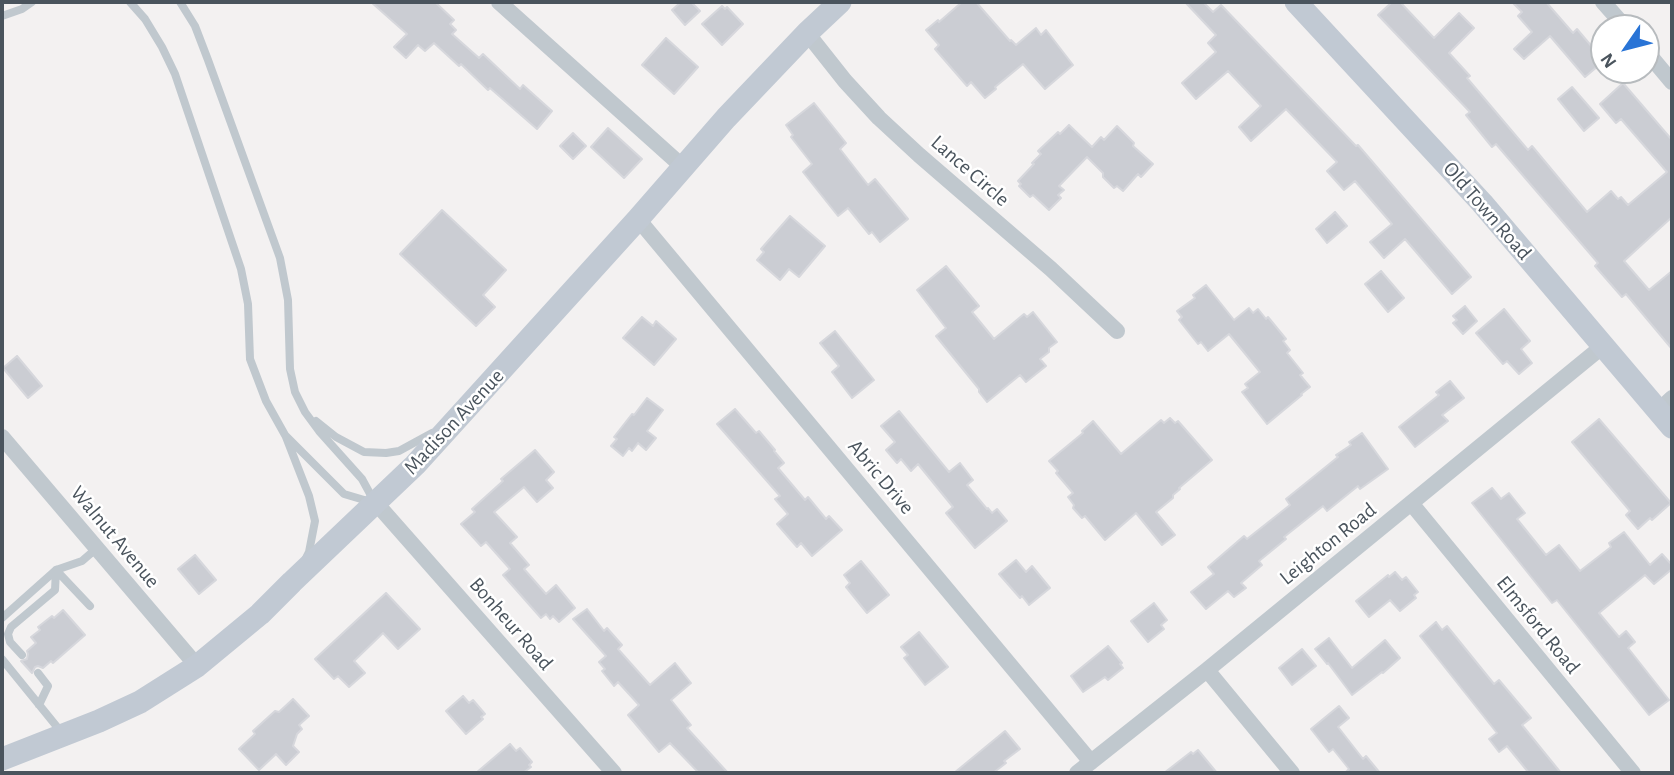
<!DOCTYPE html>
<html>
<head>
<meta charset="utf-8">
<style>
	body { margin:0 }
	#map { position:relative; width:1674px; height:775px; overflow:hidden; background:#f3f1f1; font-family:"Alegreya Sans",sans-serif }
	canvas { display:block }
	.frame { position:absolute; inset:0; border:4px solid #4a545d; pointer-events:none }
	.north { position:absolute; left:1590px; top:14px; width:70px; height:70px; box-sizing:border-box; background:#fff; border:2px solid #b7bbbe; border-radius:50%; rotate:235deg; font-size:19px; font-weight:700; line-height:28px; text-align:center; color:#4a545d }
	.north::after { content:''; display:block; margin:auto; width:24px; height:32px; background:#2974d6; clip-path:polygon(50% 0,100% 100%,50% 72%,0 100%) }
</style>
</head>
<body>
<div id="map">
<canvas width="1674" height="775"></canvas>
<div class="frame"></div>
<div class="north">N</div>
</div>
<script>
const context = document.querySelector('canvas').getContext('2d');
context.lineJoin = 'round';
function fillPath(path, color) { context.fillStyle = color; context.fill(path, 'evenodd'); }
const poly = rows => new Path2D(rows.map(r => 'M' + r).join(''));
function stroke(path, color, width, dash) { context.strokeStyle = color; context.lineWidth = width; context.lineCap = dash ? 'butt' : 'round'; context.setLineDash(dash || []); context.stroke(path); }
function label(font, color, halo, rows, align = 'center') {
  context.font = font + ' "Alegreya Sans",sans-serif'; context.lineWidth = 5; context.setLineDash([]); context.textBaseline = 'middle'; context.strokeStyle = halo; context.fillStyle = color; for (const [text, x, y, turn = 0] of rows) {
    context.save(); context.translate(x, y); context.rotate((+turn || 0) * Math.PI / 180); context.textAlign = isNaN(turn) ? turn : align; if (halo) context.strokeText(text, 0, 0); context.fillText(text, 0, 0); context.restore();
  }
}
const building = poly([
	[371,2,435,2,454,20,450,24,456,30,452,34,479,58,483,54,520,89,523,85,552,111,537,129,490,88,488,90,461,64,459,66,434,43,425,51,418,45,406,58,394,47,407,34,371,2],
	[681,2,691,2,700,11,685,25,672,10,681,2],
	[962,2,976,2,1010,41,1011,40,1016,45,1036,28,1041,35,1046,30,1073,65,1045,89,1023,64,995,87,996,89,985,98,971,82,967,86,935,49,939,45,926,30,938,20,939,22,962,2],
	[1185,2,1203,2,1213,12,1221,5,1356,146,1358,145,1471,277,1452,294,1405,239,1384,258,1370,242,1392,224,1355,181,1344,190,1327,171,1337,162,1286,109,1251,141,1239,127,1261,106,1228,71,1196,99,1182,83,1216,52,1208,43,1216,35,1185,2],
	[1392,2,1400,2,1434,38,1459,13,1474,28,1449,53,1470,76,1467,78,1528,150,1532,146,1587,212,1611,191,1618,199,1621,197,1628,205,1667,172,1621,119,1616,123,1600,104,1623,83,1672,140,1672,217,1624,261,1649,290,1672,271,1672,349,1626,294,1622,297,1595,266,1598,263,1496,144,1492,147,1466,115,1470,112,1378,15,1392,2],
	[1512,2,1546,2,1573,33,1577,29,1604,61,1585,77,1550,36,1524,59,1514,49,1532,32,1518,16,1522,12,1512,2],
	[722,6,725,9,727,7,743,24,722,45,702,24,722,6],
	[666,38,698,67,674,94,642,65,666,38],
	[1572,87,1599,118,1584,131,1558,99,1572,87],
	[814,103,846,143,840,149,868,185,875,179,908,219,880,242,872,232,869,234,848,208,838,216,803,172,812,164,791,137,793,135,786,125,814,103],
	[1069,125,1092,147,1101,137,1104,140,1117,126,1134,143,1133,146,1153,164,1141,177,1138,174,1123,191,1117,186,1114,188,1103,177,1103,173,1087,157,1059,186,1064,190,1058,195,1061,198,1049,210,1033,195,1030,197,1019,186,1021,184,1018,181,1034,164,1032,163,1041,154,1038,151,1058,132,1060,134,1069,125],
	[608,128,642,159,624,178,591,147,608,128],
	[573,133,586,146,573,159,560,146,573,133],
	[442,210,506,270,483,295,495,307,476,326,400,254,442,210],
	[1335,212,1347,226,1327,243,1316,229,1335,212],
	[790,216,825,246,799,277,789,269,780,280,757,260,764,252,761,249,790,216],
	[946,266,979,306,972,312,994,339,1024,314,1027,317,1033,312,1057,342,1049,348,1049,352,1040,359,1046,366,1026,382,1020,375,987,402,979,392,979,389,936,336,946,328,917,290,946,266],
	[1381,271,1404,298,1388,312,1365,284,1381,271],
	[1206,285,1234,320,1249,308,1253,313,1258,309,1266,319,1268,317,1286,339,1283,341,1290,350,1287,353,1303,373,1300,375,1310,387,1301,394,1302,395,1267,424,1242,392,1248,388,1245,384,1260,372,1229,334,1208,351,1201,342,1198,344,1179,320,1182,317,1177,311,1195,298,1193,295,1206,285],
	[1465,306,1477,321,1463,334,1453,323,1457,320,1453,316,1465,306],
	[1504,309,1530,341,1521,349,1532,363,1519,374,1507,361,1503,364,1476,333,1504,309],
	[642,317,653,326,656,321,676,339,654,365,623,338,642,317],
	[835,331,874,380,852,398,832,372,839,366,820,343,835,331],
	[17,356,42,386,28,398,3,368,17,356],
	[1450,381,1464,398,1442,415,1448,421,1415,447,1399,427,1439,395,1436,392,1450,381],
	[647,398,663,410,647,431,656,438,646,450,638,443,632,451,629,448,623,456,611,446,617,439,614,437,632,414,634,415,647,398],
	[735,409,756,433,759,431,775,450,774,451,784,463,778,468,805,500,808,497,826,519,829,516,842,530,812,556,801,543,797,547,777,524,788,514,775,499,780,496,717,424,735,409],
	[899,411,949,472,960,463,973,480,967,485,987,509,988,508,992,513,997,509,1007,521,975,548,946,513,953,507,918,464,911,471,901,459,897,463,886,450,895,442,881,426,899,411],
	[1170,418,1175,423,1178,421,1212,460,1179,488,1180,489,1173,495,1173,498,1156,512,1175,535,1162,545,1136,513,1105,540,1085,516,1082,518,1073,508,1074,505,1068,497,1073,493,1056,473,1058,471,1049,461,1083,433,1082,431,1093,421,1121,454,1161,420,1164,423,1170,418],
	[1599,419,1671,503,1652,520,1650,518,1638,529,1626,515,1630,511,1572,442,1599,419],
	[1362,433,1388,469,1360,489,1358,486,1327,511,1323,506,1284,537,1286,539,1259,561,1262,565,1241,583,1246,588,1234,597,1228,591,1206,609,1191,592,1214,574,1208,567,1244,536,1247,539,1290,505,1286,499,1338,457,1336,455,1351,445,1349,442,1362,433],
	[535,450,554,472,546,480,553,488,537,502,524,487,494,512,517,537,510,543,529,565,524,569,546,594,556,585,575,608,559,622,553,616,550,619,546,614,541,618,503,575,510,569,486,542,481,546,461,524,475,512,472,509,503,481,501,479,535,450],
	[1492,488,1501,499,1509,493,1525,513,1517,519,1546,555,1559,545,1580,571,1611,547,1609,543,1624,532,1650,565,1662,554,1672,565,1672,569,1654,584,1645,575,1599,613,1619,637,1626,631,1635,642,1628,648,1669,700,1649,715,1557,600,1552,603,1472,503,1492,488],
	[195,555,216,580,199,594,178,569,195,555],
	[1016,560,1026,572,1032,566,1050,588,1029,605,1022,596,1020,598,999,574,1016,560],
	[861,561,889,595,867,613,846,587,850,583,844,575,861,561],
	[1395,572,1402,580,1406,577,1418,592,1414,595,1416,598,1400,611,1390,600,1369,617,1356,601,1388,575,1389,577,1395,572],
	[386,593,420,629,398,649,383,633,354,661,365,673,349,687,338,676,334,679,315,659,386,593],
	[1154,603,1167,620,1161,625,1164,629,1148,642,1131,621,1154,603],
	[587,609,604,631,607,628,622,645,618,649,650,685,675,663,691,683,671,700,691,725,687,728,728,773,699,773,670,743,659,752,628,715,639,705,618,682,614,686,602,671,605,669,599,662,606,656,573,619,587,609],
	[63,610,85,635,53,663,51,661,43,668,38,666,35,667,32,673,21,661,27,659,28,654,27,651,36,643,31,637,40,630,38,627,52,616,54,618,63,610],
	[1436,622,1442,630,1447,626,1494,684,1499,680,1520,705,1531,718,1522,725,1561,773,1529,773,1507,746,1499,752,1489,739,1497,733,1420,636,1436,622],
	[919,632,948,667,925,685,904,658,908,655,901,647,919,632],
	[1329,638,1352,668,1385,640,1400,658,1383,673,1382,672,1352,695,1328,663,1327,664,1315,649,1329,638],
	[1108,646,1122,663,1120,664,1123,668,1108,680,1105,677,1083,692,1071,676,1108,646],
	[1302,649,1316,666,1292,685,1279,668,1302,649],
	[463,696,469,703,473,700,485,714,481,717,483,719,466,734,446,711,463,696],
	[293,699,309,716,299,725,302,729,297,734,293,746,299,752,286,765,276,754,259,770,239,749,255,734,253,731,275,711,279,712,293,699],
	[1339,706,1349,718,1338,727,1363,759,1366,756,1380,773,1345,773,1349,769,1333,749,1329,752,1311,729,1339,706],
	[1005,731,1020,749,1004,761,1006,763,993,773,954,773,1005,731],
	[510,744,516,751,520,748,532,762,529,765,531,767,523,773,476,773,510,744],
	[1198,750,1217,773,1164,773,1191,752,1193,754,1198,750]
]);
const lane = poly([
	[130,2,145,19,162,47,175,74,241,269,248,304,250,359,266,401,285,435,344,494,371,502],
	[180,2,195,26,208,60,280,258,288,300,290,369,295,392,305,412,319,431,362,479,374,501],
	[2,16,22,9,32,2],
	[316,421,336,437,364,452,386,453,399,451,432,433],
	[286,437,309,496,315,521,309,552,306,558],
	[56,570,90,606],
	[2,618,56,570,82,561,97,548],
	[22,655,10,642,8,634,11,627,55,590,56,570],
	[2,659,62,733],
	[38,673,48,686,39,705]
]);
const street = poly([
	[499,2,683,167],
	[1603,2,1626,28],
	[807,33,845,81,879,118,919,155,1051,269,1117,331],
	[1646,51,1672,82],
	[638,219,1091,762],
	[1658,411,1672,398],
	[2,437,197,666],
	[376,503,614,773],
	[1411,503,1633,773],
	[1207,670,1292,773],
	[1077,773,1207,670,1603,346]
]);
const secondary = poly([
	[1296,2,1482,203,1672,427],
	[2,759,99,721,140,702,197,666,260,614,292,582,415,465,638,219,726,118,807,33,840,2]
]);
const streetNames = [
	["Lance Circle",970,171,41],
	["Old Town Road",1487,211,49],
	["Madison Avenue",454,422,-47],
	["Abric Drive",881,477,50],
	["Walnut Avenue",115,537,50],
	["Leighton Road",1328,544,-39],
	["Bonheur Road",511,624,49],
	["Elmsford Road",1538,625,51]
];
fillPath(building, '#cbcdd3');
stroke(building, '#d6d7dc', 2);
stroke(lane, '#c0c8ce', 8);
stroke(street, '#c0c8ce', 16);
stroke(secondary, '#c1c9d3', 23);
label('21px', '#4a545d', '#fff', streetNames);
</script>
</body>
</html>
